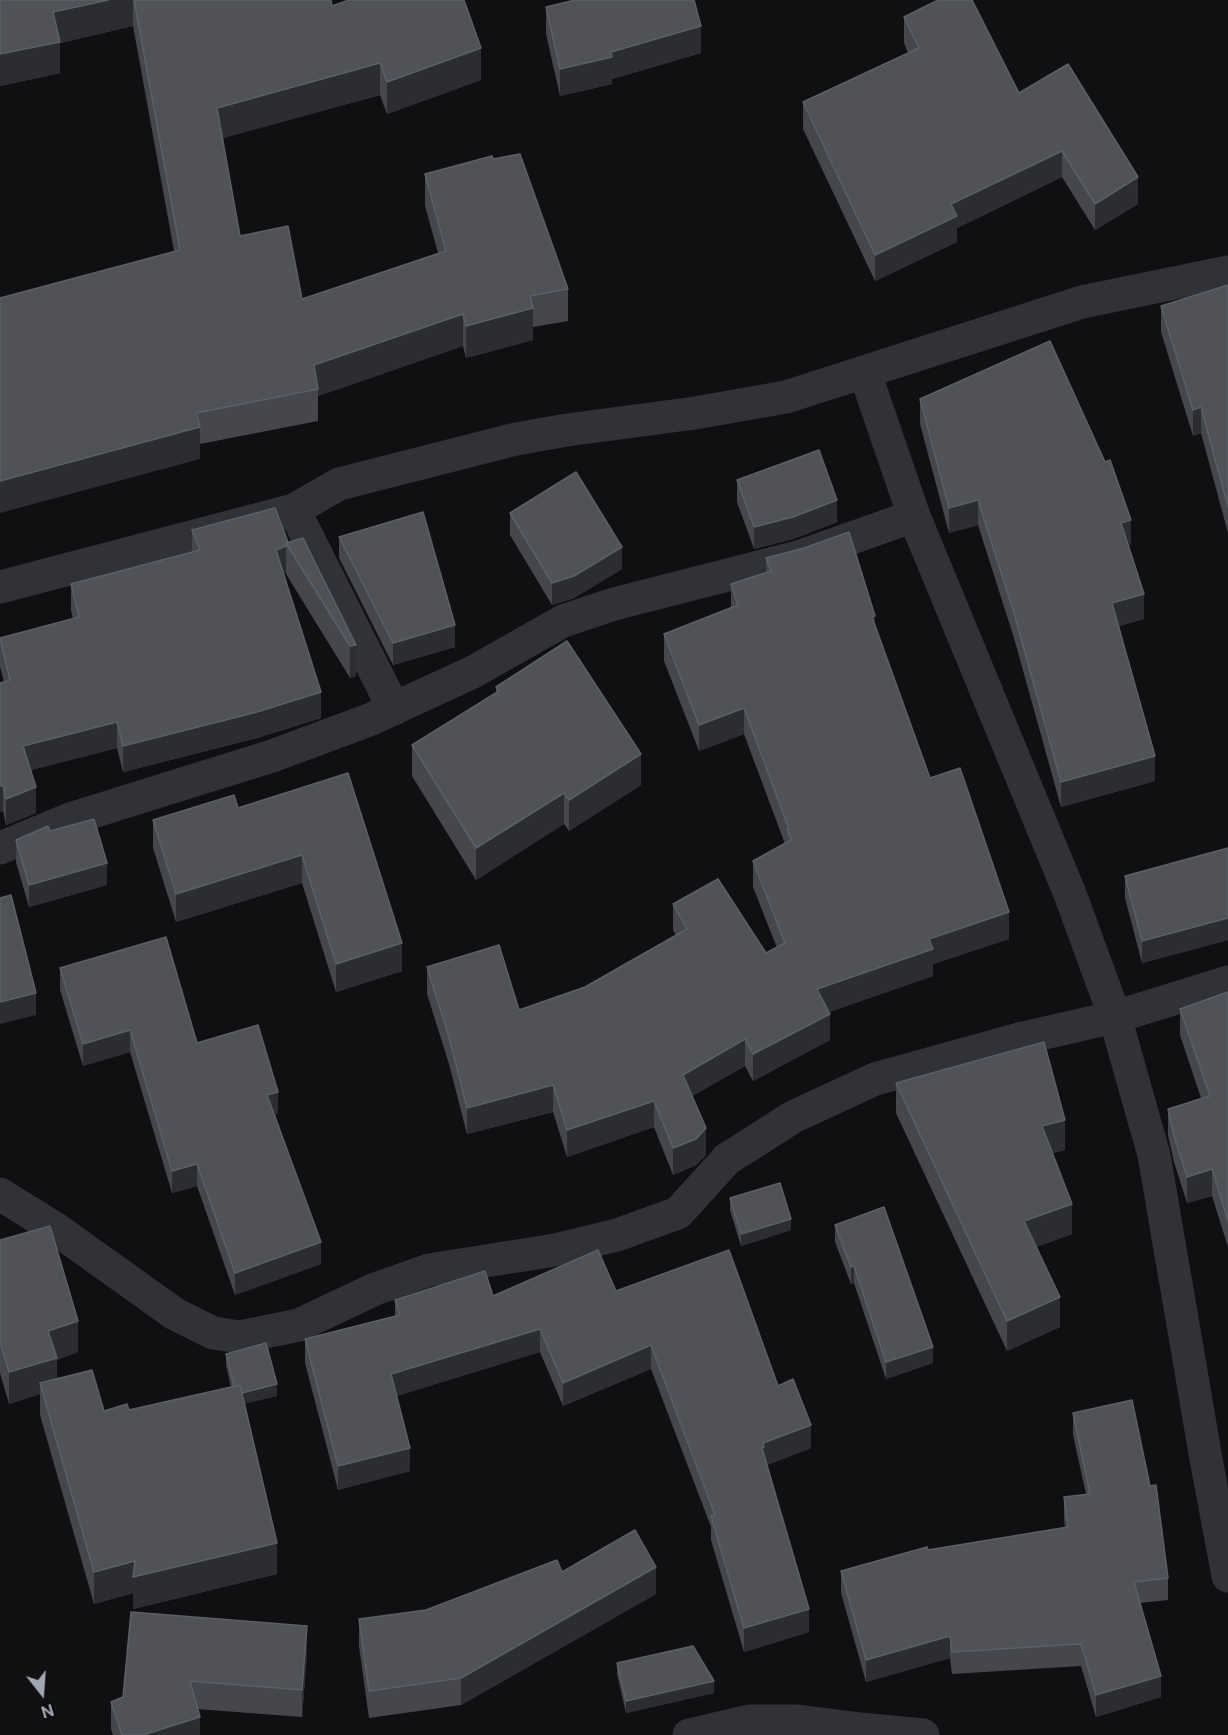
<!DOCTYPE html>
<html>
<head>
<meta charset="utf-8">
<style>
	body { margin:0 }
	#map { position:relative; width:1228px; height:1735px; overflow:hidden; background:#101012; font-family:"Public Sans",sans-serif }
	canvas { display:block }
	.north { position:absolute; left:12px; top:1663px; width:60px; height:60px; -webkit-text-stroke:4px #0b0b0d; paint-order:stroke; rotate:163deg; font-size:16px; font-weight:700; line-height:24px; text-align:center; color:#a1a8b3 }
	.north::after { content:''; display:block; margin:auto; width:21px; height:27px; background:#a1a8b3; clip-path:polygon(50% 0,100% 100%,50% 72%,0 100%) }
</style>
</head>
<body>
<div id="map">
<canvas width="1228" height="1735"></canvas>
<div class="north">N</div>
</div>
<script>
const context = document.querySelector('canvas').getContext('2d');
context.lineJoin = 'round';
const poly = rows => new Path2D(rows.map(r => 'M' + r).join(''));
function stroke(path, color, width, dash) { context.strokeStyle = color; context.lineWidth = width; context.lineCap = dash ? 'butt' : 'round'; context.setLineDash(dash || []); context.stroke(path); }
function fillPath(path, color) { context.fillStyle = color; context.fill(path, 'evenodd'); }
const minor = poly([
	[865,373,914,516,1070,894,1115,1017,1154,1155,1206,1459,1228,1576],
	[294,510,394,709],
	[0,587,294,510,339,484,516,439,567,430,695,413,786,397,1082,302,1228,272],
	[0,848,70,819,272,756,369,720,473,672,563,621,614,604,798,557,914,516],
	[0,1194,56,1229,175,1314,213,1333,240,1337,299,1325,375,1289,429,1270,555,1250,617,1235,678,1213,727,1159,793,1117,875,1079,1023,1038,1115,1017,1228,982],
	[689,1735,749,1721,798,1721,860,1729,923,1735]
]);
const wall = poly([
	[0,0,331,0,332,6,481,80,387,114,380,95,222,138,240,236,302,299,438,253,425,206,425,174,493,159,568,289,568,321,533,327,533,340,466,358,463,346,318,396,318,421,200,444,200,459,174,251,133,26,60,43,60,73,0,86],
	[546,7,701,53,612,79,612,84,560,96,546,34],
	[904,17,1019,93,1138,204,1095,230,1062,177,957,228,957,242,875,281,803,129,803,102,908,53,904,43],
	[1228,285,1228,533,1201,433,1193,436,1161,332,1161,306],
	[920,399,1131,545,1128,545,1144,619,1119,626,1155,781,1061,807,1014,638,978,525,949,533,920,424],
	[737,480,837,522,793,539,754,549,737,502],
	[510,513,622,569,574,598,552,605,510,535],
	[192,530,288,542,356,645,356,676,350,678,286,574,286,572,284,573,321,718,257,738,123,772,117,748,31,770,36,813,6,825,3,811,0,812,0,683,4,682,0,667,0,638,73,619,71,610,71,584,192,552],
	[339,537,455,647,393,665,339,558],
	[766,558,875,627,930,778,1009,939,933,964,933,976,829,1012,830,1040,753,1081,745,1066,692,1096,706,1155,696,1165,673,1175,654,1127,567,1157,553,1112,467,1134,449,1064,427,994,427,967,519,1010,585,987,676,935,673,930,673,904,766,953,777,948,753,887,753,861,785,844,744,734,699,751,664,661,664,634,731,608,731,584,766,573],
	[496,687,641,785,569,831,564,824,476,880,412,776,412,745,496,693],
	[348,773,402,971,336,992,302,883,176,922,153,848,153,820,238,808],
	[50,831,107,885,29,907,16,862,16,840],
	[1228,848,1228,940,1142,963,1125,898,1125,876],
	[60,968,197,1043,278,1114,275,1114,321,1264,235,1295,197,1186,172,1193,130,1052,83,1066,60,990],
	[1228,992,1228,1247,1212,1196,1187,1203,1174,1162,1168,1135,1168,1109,1201,1098,1180,1035,1180,1009],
	[896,1083,1065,1150,1053,1153,1072,1234,1036,1247,1060,1327,1007,1351,896,1113],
	[730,1198,791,1230,741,1246,730,1210],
	[835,1225,933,1363,886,1379,854,1283,851,1284,835,1242],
	[0,1240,78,1352,57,1360,57,1379,104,1411,129,1410,231,1387,226,1365,226,1354,277,1396,245,1403,277,1574,133,1609,133,1593,94,1604,40,1415,40,1394,9,1404,0,1373],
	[616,1291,778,1386,811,1448,767,1465,809,1632,744,1652,711,1540,711,1527,651,1369,563,1406,540,1352,396,1396,410,1471,338,1490,305,1363,305,1339,395,1316,395,1300],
	[1073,1413,1168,1578,1168,1600,1140,1603,1161,1697,1096,1717,1081,1666,952,1674,950,1658,866,1682,841,1593,841,1571,928,1550,1065,1528,1064,1519,1064,1497,1086,1494,1073,1435],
	[562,1572,656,1594,461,1705,369,1718,359,1646,359,1619,426,1610],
	[307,1653,302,1717,197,1709,200,1735,113,1735,111,1729,111,1702,123,1697],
	[617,1663,714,1693,626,1713,617,1674]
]);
const shadedWall = poly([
	[108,0,133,0,133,26,60,43,60,73,0,86,0,54,53,12],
	[701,26,701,53,612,79,612,84,560,96,560,69,611,52],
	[481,48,481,80,387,114,387,82],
	[380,63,380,95,217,140,217,108],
	[1062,151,1062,177,957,228,957,242,875,281,875,255,951,204],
	[1138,177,1138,204,1095,230,1095,204],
	[533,308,533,340,466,358,466,326],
	[463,314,463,346,318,396,318,389,314,365],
	[1201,407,1201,433,1193,436,1193,410],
	[200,427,200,459,0,513,0,481],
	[837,500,837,522,793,539,754,549,754,527],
	[978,500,978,525,949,533,949,508],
	[1131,520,1131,545,1121,548,1121,523],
	[286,546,286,572,276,577,276,550],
	[622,547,622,569,574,598,552,605,552,583],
	[1144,594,1144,619,1112,628,1112,603],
	[875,616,875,643,872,617],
	[455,625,455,647,393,665,393,643],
	[356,645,356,676,350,678,350,646],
	[321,692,321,718,257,738,123,772,123,746],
	[744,708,744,734,699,751,699,725],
	[117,722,117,748,23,772,23,746],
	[641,754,641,785,569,831,569,800],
	[1155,756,1155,781,1061,807,1061,782],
	[3,785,3,811,0,812,0,786],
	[36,787,36,813,6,825,6,799],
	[564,793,564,824,476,880,476,848],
	[302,855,302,883,176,922,176,894],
	[107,863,107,885,29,907,29,885],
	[1009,912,1009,939,933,964,933,976,817,1016,817,989,929,939],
	[1228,918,1228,940,1142,963,1142,941],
	[402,943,402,971,336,992,336,964],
	[36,993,36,1015,0,1024,0,1002],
	[830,1014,830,1040,753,1081,753,1054],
	[130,1030,130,1052,83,1066,83,1044],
	[745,1039,745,1066,683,1101,683,1075],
	[553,1085,553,1112,467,1134,467,1108],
	[278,1092,278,1114,267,1117,267,1095],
	[654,1101,654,1127,567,1157,567,1130],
	[1065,1120,1065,1150,1042,1156,1042,1126],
	[706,1128,706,1155,696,1165,673,1175,673,1148],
	[197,1164,197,1186,172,1193,172,1171],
	[1212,1169,1212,1196,1187,1203,1187,1177],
	[1072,1204,1072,1234,1024,1251,1024,1221],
	[791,1219,791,1230,741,1246,741,1234],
	[321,1242,321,1264,235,1295,235,1273],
	[854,1266,854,1283,851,1284,851,1267],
	[1060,1297,1060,1327,1007,1351,1007,1321],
	[78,1321,78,1352,57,1360,57,1389,40,1383,40,1394,9,1404,9,1372,48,1331],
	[540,1329,540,1352,391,1398,391,1374],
	[651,1345,651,1369,563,1406,563,1383],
	[933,1347,933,1363,886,1379,886,1362],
	[277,1384,277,1396,236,1406,236,1394],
	[811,1425,811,1448,764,1466,762,1448,763,1443],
	[410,1448,410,1471,338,1490,338,1466],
	[277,1543,277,1574,133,1609,133,1593,94,1604,94,1572,135,1561],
	[656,1567,656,1594,461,1705,461,1678],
	[809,1609,809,1632,744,1652,744,1628],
	[307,1626,307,1653,302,1717,302,1690],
	[950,1636,950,1658,866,1682,866,1660],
	[1161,1676,1161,1697,1096,1717,1096,1695],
	[714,1681,714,1693,626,1713,626,1701],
	[200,1717,200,1735,143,1735]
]);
const building = poly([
	[0,0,108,0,53,12,60,42,0,54,0,0],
	[134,0,331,0,332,6,349,0,464,0,481,48,387,82,380,63,217,108,240,236,288,226,302,299,446,251,425,174,492,156,493,159,520,154,568,289,530,296,533,308,466,326,463,314,314,365,318,389,196,413,200,427,0,481,0,298,180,250,134,0],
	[575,0,694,0,701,26,611,52,612,57,560,69,546,7,575,0],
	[938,0,972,0,1019,93,1068,64,1138,177,1095,204,1062,151,951,204,957,216,875,255,803,102,919,48,904,17,938,0],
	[1228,285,1228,507,1201,407,1193,410,1161,306,1228,285],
	[1050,341,1105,462,1110,460,1131,520,1121,523,1144,594,1112,603,1155,756,1061,782,1014,613,978,500,949,508,920,399,1050,341],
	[819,450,837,500,793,517,754,527,737,480,819,450],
	[576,472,622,547,574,576,552,583,510,513,576,472],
	[275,508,288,542,286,543,286,546,276,550,321,692,257,712,123,746,117,722,23,746,36,787,6,799,3,785,0,786,0,683,10,680,0,638,79,617,71,584,200,550,192,530,275,508],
	[423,512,455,625,393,643,339,537,423,512],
	[849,532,875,616,872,617,930,778,960,768,1009,912,929,939,933,949,817,989,830,1014,753,1054,745,1039,683,1075,706,1128,696,1139,673,1148,654,1101,567,1130,553,1085,467,1108,449,1037,427,967,499,945,519,1010,585,987,687,929,673,904,718,879,766,953,785,943,753,861,791,840,787,829,789,829,744,708,699,725,664,634,738,605,731,584,771,571,766,558,804,548,849,532],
	[303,538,356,645,350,646,286,543,303,538],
	[567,641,641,754,569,800,564,793,476,848,412,745,499,691,496,687,567,641],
	[348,773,402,943,336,964,302,855,176,894,153,820,234,795,238,808,348,773],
	[94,819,107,863,29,885,16,840,48,826,50,831,94,819],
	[1228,848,1228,918,1142,941,1125,876,1228,848],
	[11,895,36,993,0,1002,0,898,11,895],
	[166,937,197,1043,258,1025,278,1092,267,1095,321,1242,235,1273,197,1164,172,1171,130,1030,83,1044,60,968,166,937],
	[1228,992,1228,1221,1212,1169,1187,1177,1174,1136,1168,1109,1210,1096,1180,1009,1228,992],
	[1044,1042,1065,1120,1042,1126,1072,1204,1024,1221,1060,1297,1007,1321,896,1083,1044,1042],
	[780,1183,791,1219,741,1234,730,1198,780,1183],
	[884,1207,933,1347,886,1362,854,1266,851,1267,835,1225,884,1207],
	[50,1226,78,1321,48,1331,57,1358,9,1372,0,1341,0,1240,50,1226],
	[598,1250,616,1291,729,1250,778,1386,793,1379,811,1425,763,1443,764,1447,762,1448,809,1609,744,1628,711,1516,715,1515,651,1345,563,1383,540,1329,391,1374,410,1448,338,1466,305,1339,400,1315,395,1300,485,1271,493,1296,598,1250],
	[266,1343,277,1384,242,1393,240,1385,234,1386,226,1354,266,1343],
	[92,1370,104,1411,127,1404,129,1410,240,1385,277,1543,133,1577,135,1561,94,1572,40,1383,92,1370],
	[1132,1400,1150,1486,1156,1485,1168,1578,1134,1582,1161,1676,1096,1695,1081,1644,952,1652,950,1636,866,1660,841,1571,927,1547,928,1550,1068,1527,1064,1497,1090,1494,1073,1413,1132,1400],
	[635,1530,656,1567,461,1678,369,1691,359,1619,426,1610,557,1560,562,1572,635,1530],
	[131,1612,307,1626,302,1690,190,1681,200,1717,143,1735,122,1735,111,1702,123,1697,131,1612],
	[693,1646,714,1681,626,1701,617,1663,693,1646]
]);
stroke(minor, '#313237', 33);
fillPath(wall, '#46474d');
fillPath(shadedWall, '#2c2d31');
fillPath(building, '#505258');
stroke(building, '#5c5f66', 1.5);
</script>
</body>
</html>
